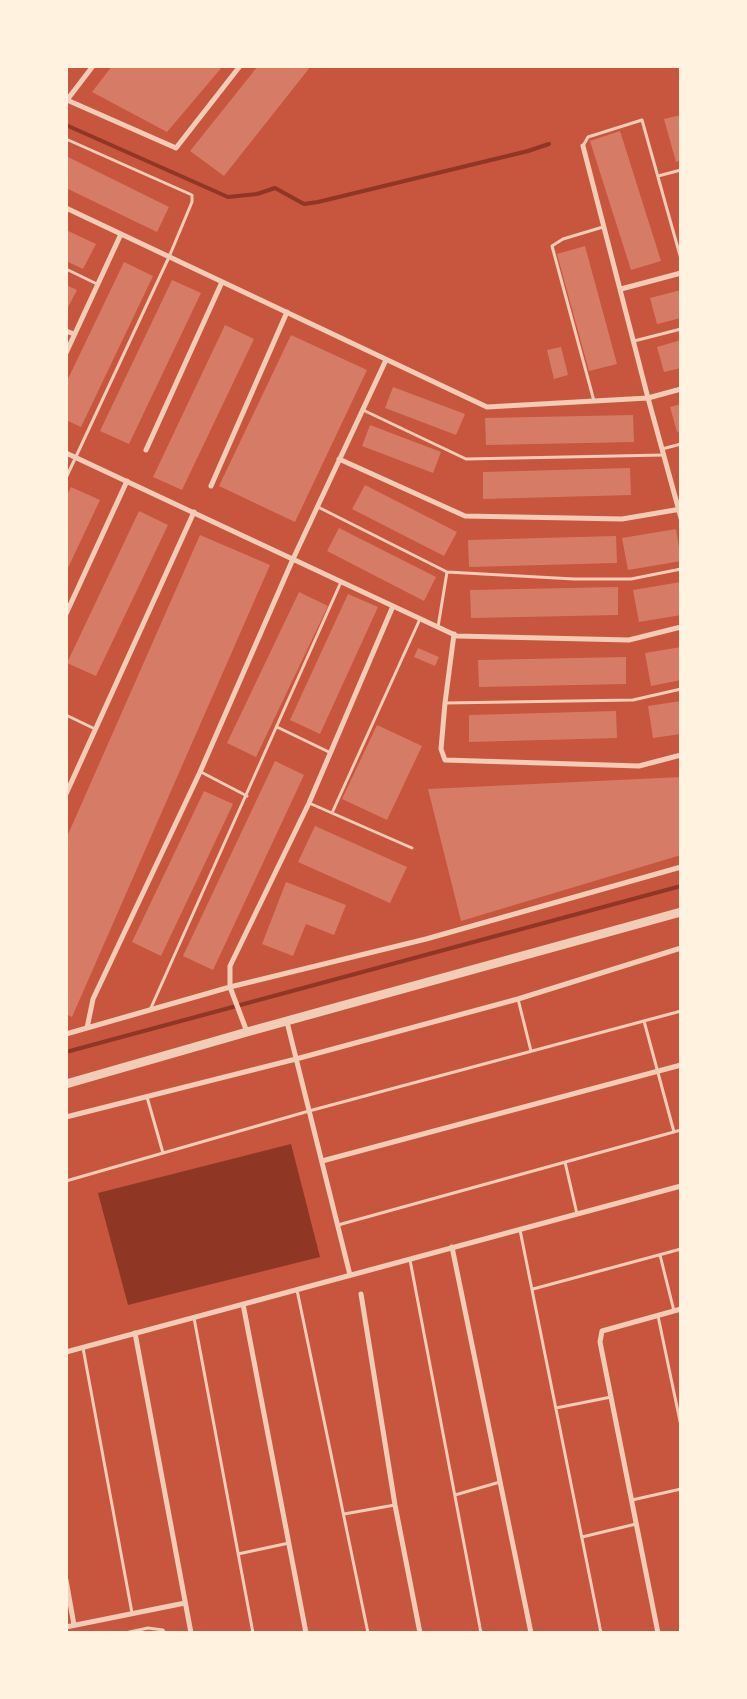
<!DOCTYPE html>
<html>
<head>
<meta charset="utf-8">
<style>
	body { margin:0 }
	#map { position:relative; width:747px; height:1699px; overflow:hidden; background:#c8553d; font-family:"Varela Round",sans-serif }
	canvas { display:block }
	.frame { position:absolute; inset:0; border:68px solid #fff3e0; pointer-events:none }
</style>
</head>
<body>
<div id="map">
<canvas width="747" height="1699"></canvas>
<div class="frame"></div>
</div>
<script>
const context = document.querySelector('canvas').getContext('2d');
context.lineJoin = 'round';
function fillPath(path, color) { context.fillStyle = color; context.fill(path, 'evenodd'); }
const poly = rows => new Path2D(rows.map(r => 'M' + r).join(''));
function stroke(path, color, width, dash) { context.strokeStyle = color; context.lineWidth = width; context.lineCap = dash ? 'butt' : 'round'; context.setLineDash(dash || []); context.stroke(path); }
const water = poly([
	[291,1144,320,1257,128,1305,98,1193]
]);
const stream = poly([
	[66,125,228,197,257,194,275,188,304,204,318,202,528,151,549,144],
	[66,1052,681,886]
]);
const building = poly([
	[112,66,223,66,167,132,92,92],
	[258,66,311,66,224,176,190,151],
	[681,115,681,160,676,162,664,119],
	[620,131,661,261,631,270,590,141],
	[66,156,169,207,157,232,66,188],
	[66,230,96,244,83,269,66,261],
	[585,246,617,364,589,371,557,254],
	[124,262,153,276,81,427,66,420,66,383],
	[172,280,201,293,129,444,100,431],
	[66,285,77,290,66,311],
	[681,290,681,318,657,324,650,298],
	[225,325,254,339,182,490,153,477],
	[291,335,367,370,295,522,219,486],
	[681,340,681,368,664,372,657,347],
	[561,347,568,375,554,379,547,350],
	[393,387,465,414,456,435,385,408],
	[681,404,681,431,677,432,670,407],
	[633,415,634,442,486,445,485,418],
	[370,425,441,452,433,473,362,446],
	[630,468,631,495,483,499,483,472],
	[365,485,457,532,444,556,352,509],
	[71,487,100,500,66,572,66,497],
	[139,511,168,525,96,676,67,663],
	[339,528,436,577,424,601,327,551],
	[676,529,681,561,628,570,622,538],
	[200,535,270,565,72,1017,66,1014,66,839],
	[616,536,617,563,469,567,468,540],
	[681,582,681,615,639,622,633,590],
	[618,587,618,615,471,618,470,590],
	[299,592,328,606,256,757,227,743],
	[348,594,378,607,320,734,290,720],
	[681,647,681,680,651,686,645,653],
	[418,648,439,657,435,666,414,657],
	[626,657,626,684,479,687,478,660],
	[681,701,681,734,653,738,648,706],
	[616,711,617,738,469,742,469,715],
	[377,725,422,746,387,820,342,799],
	[275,761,304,775,213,970,183,956],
	[681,777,681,855,461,921,428,789],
	[204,791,233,804,161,956,132,942],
	[315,826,407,867,390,903,298,862],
	[286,882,346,905,334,935,306,924,293,956,262,944]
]);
const service = poly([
	[66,139,192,195,192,202,169,257,66,478],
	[583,146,588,137,642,120,681,259],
	[658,176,681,170],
	[66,269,97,284],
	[634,341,681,329],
	[594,401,552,246,563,239,603,227],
	[363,410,466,459,664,455],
	[662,449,681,444],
	[318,507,447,572,574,579,631,579,681,569],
	[438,627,447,572],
	[445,703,633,700,681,689],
	[66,715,95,729],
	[277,727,331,753],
	[201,772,247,796],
	[309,803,412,848],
	[332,813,420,619],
	[518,999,531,1051],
	[150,1010,341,582],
	[644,1021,674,1132],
	[147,1097,163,1153],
	[565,1162,577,1214],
	[66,1181,309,1111,681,1011],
	[338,1225,681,1130],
	[520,1230,601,1633],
	[660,1255,674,1311],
	[410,1260,481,1633],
	[533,1289,681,1249],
	[297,1290,368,1633],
	[658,1316,681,1426],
	[194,1318,253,1633],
	[83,1348,132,1613],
	[556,1408,611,1397],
	[455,1495,500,1482],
	[632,1500,681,1489],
	[344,1514,395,1505],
	[582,1537,636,1524],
	[238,1554,289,1543],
	[125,1633,148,1628,163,1630,165,1633]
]);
const minor = poly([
	[93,66,67,100,176,148,240,66],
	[583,146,648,398,681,518],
	[66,208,487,407,648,398,681,389],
	[621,289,681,273],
	[66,331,74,334],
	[66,353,121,234],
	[146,450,222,282],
	[66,453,457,636,629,640,681,627],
	[339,459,465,516,622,519,681,509],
	[211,486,287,312],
	[66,614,127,481],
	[454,634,445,703,441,749,445,760,639,766,681,755],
	[66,794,194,512],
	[287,1022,350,1275],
	[87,1028,93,999,200,772,293,559,386,360],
	[247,1032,230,987,230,966,309,803,393,606],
	[66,1034,230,987,426,939,681,867],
	[66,1117,296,1059,518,999,681,948],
	[322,1161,681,1065],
	[452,1247,531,1633],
	[361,1294,395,1505,420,1633],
	[243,1304,306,1633],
	[135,1333,191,1633],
	[66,1352,681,1186],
	[66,1580,74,1625],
	[66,1627,185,1603],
	[658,1633,600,1342,602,1331,681,1309]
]);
const tertiary = poly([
	[66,1084,247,1032,681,912]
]);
fillPath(water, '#8f3625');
stroke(stream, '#8f3625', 4);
fillPath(building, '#d67c66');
stroke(service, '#f1ccb7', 3);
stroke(minor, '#f1ccb7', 5);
stroke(tertiary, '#f1ccb7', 9);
</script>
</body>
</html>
